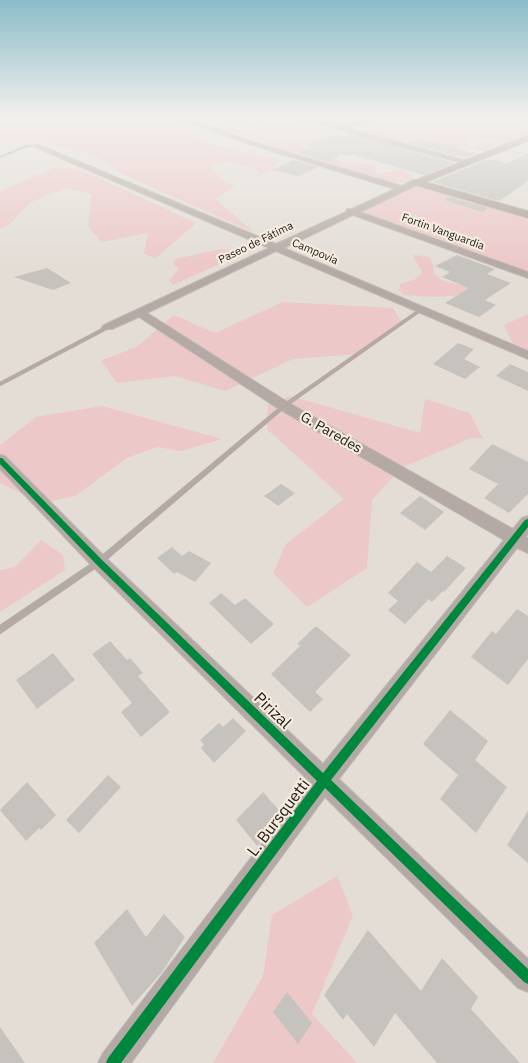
<!DOCTYPE html>
<html>
<head>
<meta charset="utf-8">
<style>
	body { margin:0 }
	canvas { display:block; background:#e3ddd6 }
</style>
</head>
<body>
<canvas width="528" height="1063"></canvas>
<script>
const context = document.querySelector('canvas').getContext('2d');
context.lineJoin = 'round';
function fillPath(path, color) { context.fillStyle = color; context.fill(path, 'evenodd'); }
const poly = rows => new Path2D(rows.map(r => 'M' + r).join(''));
function stroke(path, color, width, dash) { context.strokeStyle = color; context.lineWidth = width; context.lineCap = dash ? 'butt' : 'round'; context.setLineDash(dash || []); context.stroke(path); }
function label(font, color, halo, rows, align = 'center') {
  context.font = font + ' "IBM Plex Sans",sans-serif'; context.lineWidth = 4.5; context.setLineDash([]); context.textBaseline = 'middle'; context.strokeStyle = halo; context.fillStyle = color; for (const [text, x, y, turn = 0] of rows) {
    context.save(); context.translate(x, y); context.rotate((+turn || 0) * Math.PI / 180); context.textAlign = isNaN(turn) ? turn : align; if (halo) context.strokeText(text, 0, 0); context.fillText(text, 0, 0); context.restore();
  }
}
const green = poly([
	[0,118,152,118,193,133,213,145,280,160,273,170,256,176,259,171,227,161,211,167,224,182,235,185,215,199,255,233,118,172,94,155,43,143,0,143],
	[187,118,224,123,225,126,274,141,299,141,312,137,318,138,320,139,304,144,295,146,283,144,310,150,351,165,364,164,373,165,377,168,375,170,376,173,382,175,385,172,401,170,413,175,412,180,405,183,389,182,292,152,282,151,278,149,279,148,269,146,268,144],
	[261,118,282,118,305,125,295,129,258,132,251,130,238,122,253,120,255,121,253,123,256,124,254,126,258,127,272,122,283,122],
	[312,118,371,118,343,125],
	[393,118,485,118,496,121,504,118,514,118,506,123,528,128,528,133,485,150,478,150,476,148,481,144,498,140,469,137,466,146,450,148,426,137,411,139,411,141,436,147,423,148,382,138,360,128],
	[56,167,84,171,196,223,156,258,144,254,148,233,102,242,88,226,92,194,65,188,31,202,9,225,0,228,0,191],
	[416,182,528,214,528,275,350,211],
	[220,249,240,250,241,254,173,285,169,281,179,268,173,264,175,259],
	[414,255,429,257,433,264,434,274,443,281,472,287,465,295,432,297,404,295,399,290,400,284,414,280,421,274,421,269,413,257],
	[283,302,393,308,403,324,361,354,293,359,225,391,175,376,117,383,101,361,138,346,174,315,215,333],
	[528,314,528,356,516,351,504,325],
	[290,396,420,433,425,399,470,413,483,439,471,438,401,468,372,500,367,568,307,607,273,573,286,544,344,499,267,429,268,404],
	[102,406,222,439,181,451,157,447,127,458,75,496,42,503,0,483,0,445,36,417],
	[41,540,63,555,65,570,0,612,0,570,15,567],
	[337,876,353,915,312,1014,357,1063,213,1063,263,976,272,915]
]);
const building = poly([
	[337,134,346,137,351,135,454,163,424,175,352,154,348,156,341,154,327,162,297,153,313,148,308,144],
	[421,138,475,154,465,158,408,143],
	[528,153,528,181,499,201,432,182,489,159,507,164],
	[293,160,318,167,298,176,273,170],
	[449,197,488,208,482,212,444,200],
	[457,255,495,269,487,274,511,283,485,300,496,305,479,317,445,303,469,288,442,277,450,272,435,266],
	[47,268,71,283,53,290,14,277],
	[458,343,474,349,464,359,480,367,465,379,433,364],
	[510,364,528,372,528,391,496,376],
	[492,444,528,462,528,494,509,513,484,498,498,484,469,469],
	[281,484,295,493,278,506,264,496],
	[420,496,444,512,425,530,400,513],
	[172,547,182,556,189,551,211,563,195,582,177,572,174,574,157,558],
	[447,556,466,568,444,592,443,591,432,602,429,599,405,624,388,610,398,601,388,593,417,562,431,572],
	[221,593,235,605,245,598,274,624,251,644,209,603],
	[517,609,528,616,528,659,508,685,471,657,492,631,496,634],
	[316,626,351,655,315,692,323,699,310,712,271,674,300,646,297,644],
	[110,641,127,660,130,658,143,673,138,676,170,712,141,737,121,712,132,703,92,654],
	[53,653,75,680,37,709,16,680],
	[450,710,488,741,475,760,507,787,476,833,440,799,458,775,423,744],
	[233,718,246,731,214,763,201,748,204,745,200,740,219,723,223,727],
	[108,775,121,787,79,833,66,820],
	[27,782,56,815,41,830,39,828,26,841,0,810],
	[263,792,282,814,257,846,236,820],
	[528,811,528,863,507,845],
	[127,909,146,937,164,914,185,937,162,972,132,1006,94,943],
	[368,930,421,991,442,958,478,997,471,1009,520,1063,437,1063,395,1013,374,1047,347,1014,343,1020,324,995],
	[287,992,312,1023,298,1044,273,1012],
	[0,1027,25,1063,0,1063]
]);
const lane = poly([
	[26,145,39,146,27,147,0,158,0,156,26,145],
	[419,309,423,310,286,407,102,564,0,634,0,625,96,560,282,405,419,309],
	[108,325,111,327,110,328,0,386,0,382,108,325]
]);
const street = poly([
	[177,118,186,118,253,142,402,186,413,180,419,180,419,184,360,212,528,272,528,278,353,215,284,248,528,351,528,359,276,251,147,313,289,403,513,529,522,518,528,516,528,534,526,537,528,538,528,553,517,548,339,779,528,959,528,992,518,988,325,797,131,1063,98,1063,103,1053,309,781,93,567,0,469,0,455,5,456,105,557,323,764,504,540,279,409,139,317,112,329,104,329,102,327,104,325,269,248,35,147,35,145,39,145,276,244,346,212,347,209,352,209,395,189,249,144,177,118],
	[305,118,314,118,340,126,372,118,382,118,347,128,471,162,467,164,368,139,305,118]
]);
const secondary = poly([
	[528,135,528,141,426,182,528,211,528,218,412,184,411,182,528,135]
]);
const cycleway = poly([
	[0,458,2,458,102,560,323,773,525,520,528,519,528,527,331,780,528,969,528,984,524,982,325,788,121,1063,106,1063,108,1058,317,781,96,564,0,464,0,458]
]);
const farStreetnames = [
	["Fortin Vanguardia",443,232,20],
	["Paseo de Fátima",256,243,-26],
	["Campovía",315,252,23]
];
const streetNames = [
	["G. Paredes",331,433,30]
];
const nearStreetnames = [
	["Pirizal",272,711,44],
	["L. Bursquetti",279,818,-53]
];
fillPath(green, '#ecc8c8');
fillPath(building, '#c6c3be');
stroke(lane, '#c0bbb5', 1);
stroke(street, '#c0bbb5', 2);
stroke(secondary, '#c0bbb5', 2);
fillPath(lane, '#b4a9a4');
fillPath(street, '#b4a9a4');
fillPath(secondary, '#ac9e97');
fillPath(cycleway, '#00873e');
const sky = context.createLinearGradient(0, 0, 0, 267);
sky.addColorStop(0, '#8bbcc8');
sky.addColorStop(0.44, '#f2f0ed');
sky.addColorStop(1, '#f2f0ed00');
context.fillStyle = sky;
context.fillRect(0, 0, 528, 267);
label('11px', '#24201c', '#f5ecde', farStreetnames);
label('14px', '#24201c', '#f5ecde', streetNames);
label('16px', '#24201c', '#f5ecde', nearStreetnames);
</script>
</body>
</html>
